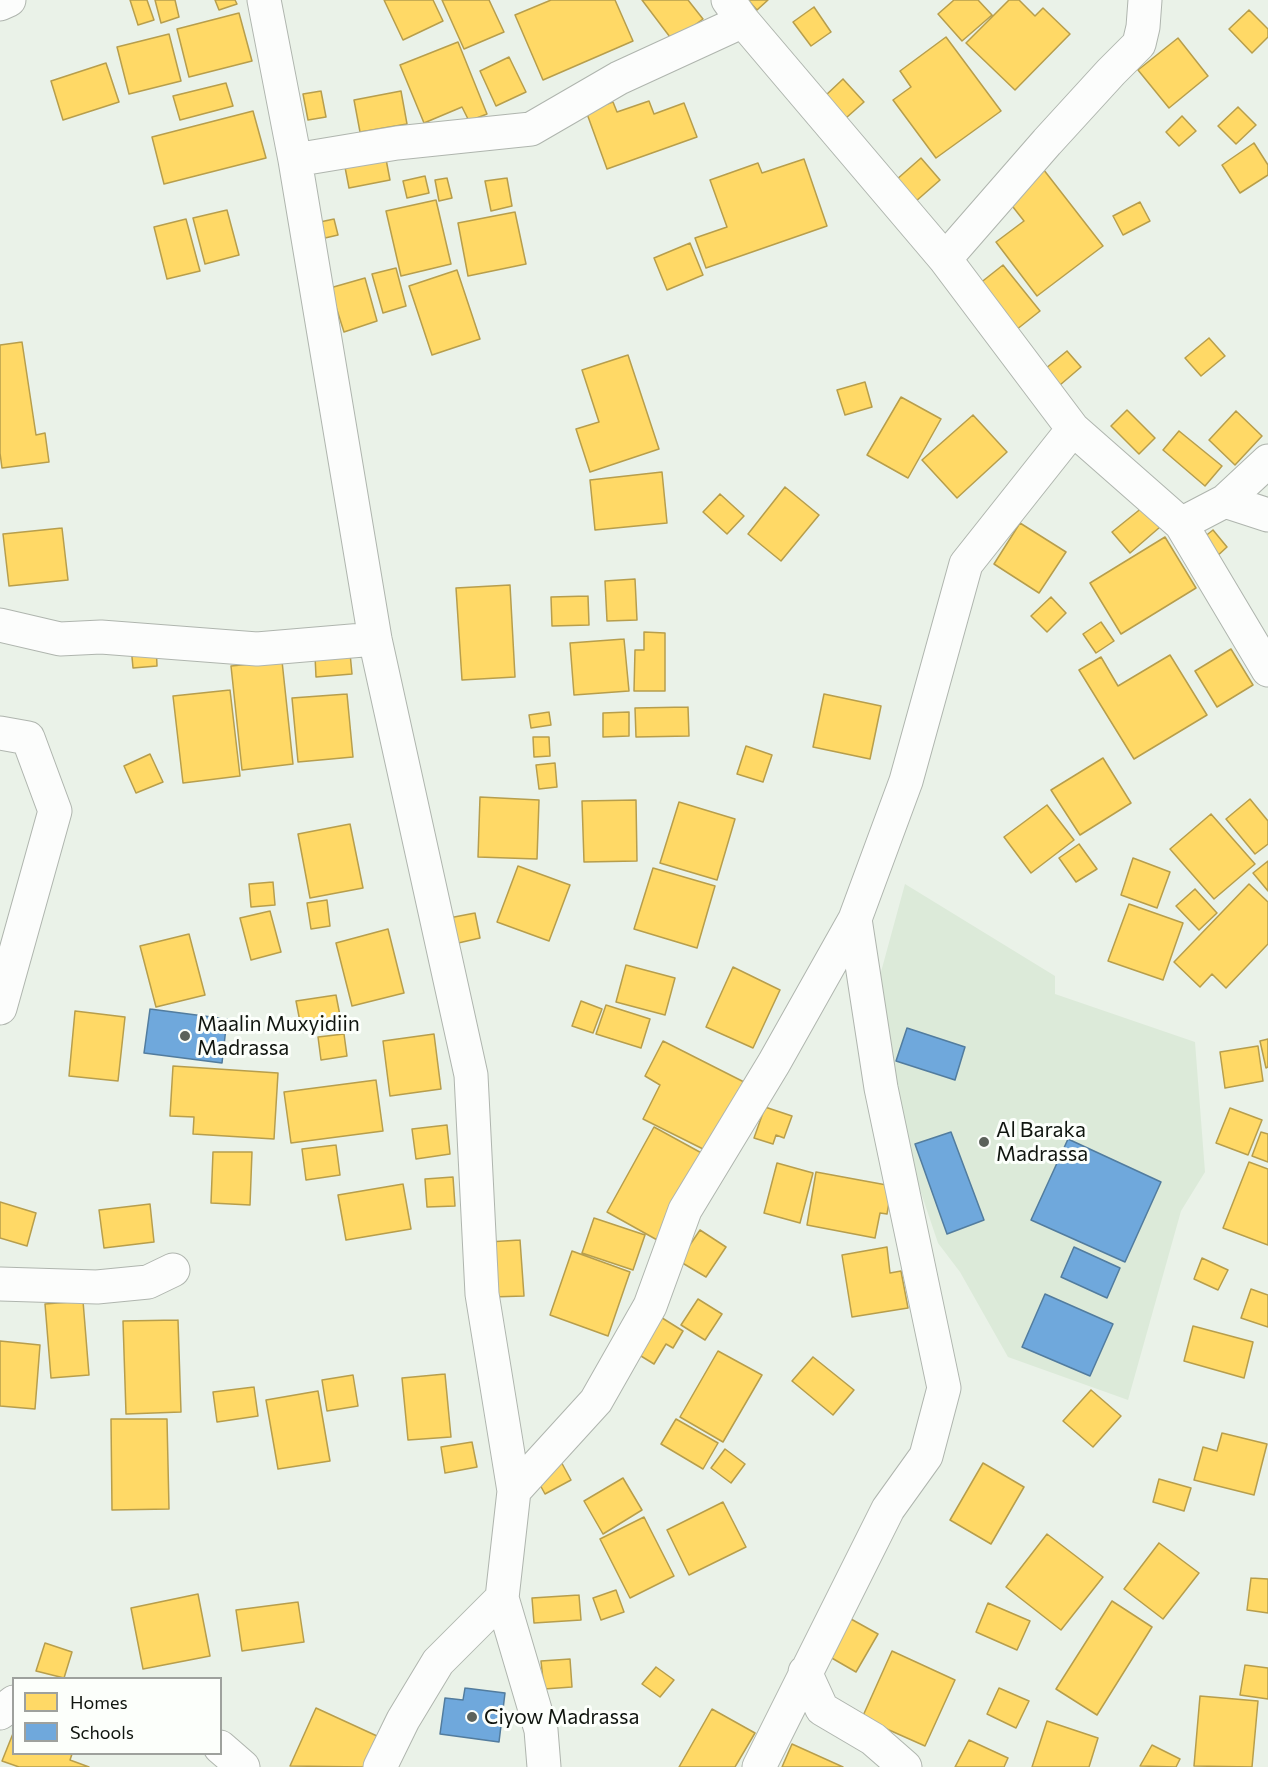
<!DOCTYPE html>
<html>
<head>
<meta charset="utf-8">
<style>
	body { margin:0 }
	#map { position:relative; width:1268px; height:1767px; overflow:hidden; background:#eaf2e8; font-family:Commissioner,sans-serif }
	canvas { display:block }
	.legend { position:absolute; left:12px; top:1677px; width:210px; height:78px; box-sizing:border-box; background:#fcfffb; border:2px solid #9ea19d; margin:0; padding:8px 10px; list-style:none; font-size:18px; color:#10150f }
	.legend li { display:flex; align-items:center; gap:12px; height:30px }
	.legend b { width:30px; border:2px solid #9ea19d }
</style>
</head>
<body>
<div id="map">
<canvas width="1268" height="1767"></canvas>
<ul class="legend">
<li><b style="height:16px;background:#ffd966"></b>Homes</li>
<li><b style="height:16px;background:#6fa8dc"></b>Schools</li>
</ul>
</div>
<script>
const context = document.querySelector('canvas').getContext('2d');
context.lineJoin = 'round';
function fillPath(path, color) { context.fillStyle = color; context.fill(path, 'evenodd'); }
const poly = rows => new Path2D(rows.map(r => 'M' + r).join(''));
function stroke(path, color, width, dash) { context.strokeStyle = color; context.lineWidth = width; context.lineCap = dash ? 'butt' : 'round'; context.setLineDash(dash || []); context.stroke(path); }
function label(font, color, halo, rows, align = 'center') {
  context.font = font + ' Commissioner,sans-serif'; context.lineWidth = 6; context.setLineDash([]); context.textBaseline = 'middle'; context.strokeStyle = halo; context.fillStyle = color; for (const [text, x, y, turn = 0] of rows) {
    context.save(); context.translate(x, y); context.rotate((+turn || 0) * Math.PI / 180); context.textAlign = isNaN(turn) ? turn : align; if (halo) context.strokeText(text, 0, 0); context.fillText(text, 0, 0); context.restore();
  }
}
const built = poly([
	[905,884,1055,976,1055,994,1195,1042,1205,1172,1181,1211,1128,1400,1008,1357,960,1272,938,1243,912,1166,903,1144,878,983],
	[907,1028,965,1047,954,1080,896,1061],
	[1161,1182,1124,1262,1032,1220],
	[1074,1247,1120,1268,1107,1298,1061,1277],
	[1045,1295,1113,1325,1090,1376,1022,1347]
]);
const homes = poly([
	[130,0,147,0,154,20,138,25,130,0],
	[155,0,175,0,179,17,161,23,155,0],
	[215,0,235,0,237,4,219,10,215,0],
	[384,0,433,0,443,21,403,40,384,0],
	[442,0,489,0,504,32,464,49,442,0],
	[551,0,615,0,633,41,543,80,515,15,551,0],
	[642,0,688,0,703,19,673,41,642,0],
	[748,0,768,0,757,10,748,0],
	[954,0,978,0,992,15,962,41,938,14,954,0],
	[1009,0,1019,0,1035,16,1043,8,1070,34,1015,90,966,43,1009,0],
	[814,7,831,32,811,46,793,22,814,7],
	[1249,10,1268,29,1268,37,1252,53,1229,29,1249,10],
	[239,13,252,61,189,77,177,29,239,13],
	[169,34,181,81,129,94,117,47,169,34],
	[946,37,1001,111,936,158,893,100,911,87,900,71,946,37],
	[1178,38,1208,76,1169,108,1138,70,1178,38],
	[458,42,487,114,469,121,462,107,424,123,400,65,458,42],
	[509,57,526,92,496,106,480,71,509,57],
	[106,63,119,102,63,120,51,81,106,63],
	[843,79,864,102,846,118,825,96,843,79],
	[226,83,233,106,180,120,173,96,226,83],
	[321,91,326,117,308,120,303,94,321,91],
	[401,91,407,124,360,132,354,100,401,91],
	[649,101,654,114,684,103,697,137,607,169,586,111,613,102,617,112,649,101],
	[1238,107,1256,125,1236,144,1218,126,1238,107],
	[253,111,266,158,164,184,152,137,253,111],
	[1182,116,1196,131,1179,146,1166,132,1182,116],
	[1254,143,1268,165,1268,175,1240,193,1222,165,1254,143],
	[385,154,390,180,349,188,344,162,385,154],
	[1033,156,1103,246,1037,296,996,242,1024,221,995,184,1033,156],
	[921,158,940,180,915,202,896,180,921,158],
	[804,159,827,226,706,268,695,238,727,227,710,180,758,163,762,173,804,159],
	[425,176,429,193,407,198,403,181,425,176],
	[447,178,452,198,439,201,435,180,447,178],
	[507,178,512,206,491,211,485,181,507,178],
	[436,200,451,264,401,276,386,211,436,200],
	[1140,202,1150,221,1123,235,1113,216,1140,202],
	[227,210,239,255,205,264,193,218,227,210],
	[515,212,526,264,468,276,458,223,515,212],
	[186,219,200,271,167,279,154,227,186,219],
	[334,219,338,235,325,238,320,222,334,219],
	[690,243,703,275,667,290,654,258,690,243],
	[1003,265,1040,311,1016,330,979,284,1003,265],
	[396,268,406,306,383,313,372,274,396,268],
	[457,270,480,339,432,355,409,286,457,270],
	[365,278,377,321,344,332,330,288,365,278],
	[1209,338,1225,356,1201,376,1185,358,1209,338],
	[22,342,36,435,45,433,49,462,2,468,0,453,0,345,22,342],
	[1067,351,1081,367,1060,385,1045,369,1067,351],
	[628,355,659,449,590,472,576,429,599,422,582,370,628,355],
	[865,382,872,407,845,415,837,390,865,382],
	[901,397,941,419,908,478,867,455,901,397],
	[1127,410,1155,438,1139,454,1111,426,1127,410],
	[1236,411,1262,436,1235,465,1209,440,1236,411],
	[973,415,1007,452,957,498,922,460,973,415],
	[1179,431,1222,466,1205,486,1163,450,1179,431],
	[662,472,667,523,595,530,590,480,662,472],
	[785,487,819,515,781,561,748,534,785,487],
	[720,494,744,516,727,534,703,512,720,494],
	[1143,507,1160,527,1130,553,1112,532,1143,507],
	[1020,523,1066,552,1039,593,994,564,1020,523],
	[62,528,68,580,9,586,3,534,62,528],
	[1213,530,1227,547,1214,559,1199,541,1213,530],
	[1165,537,1196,588,1121,634,1090,583,1165,537],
	[635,579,637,620,607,621,605,581,635,579],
	[510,585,515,677,462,680,456,588,510,585],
	[588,596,589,625,552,626,551,597,588,596],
	[1051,597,1066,613,1047,632,1031,616,1051,597],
	[1101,622,1114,641,1096,653,1083,634,1101,622],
	[644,632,665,633,665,691,634,691,635,650,644,650,644,632],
	[624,639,629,691,574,695,570,643,624,639],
	[156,643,157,666,133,668,131,646,156,643],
	[1231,649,1253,685,1217,707,1195,671,1231,649],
	[350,653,352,674,316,677,315,656,350,653],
	[1170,655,1207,715,1134,759,1079,670,1101,657,1118,686,1170,655],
	[282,661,293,764,242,770,231,666,282,661],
	[230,690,240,776,183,783,173,696,230,690],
	[347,694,353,757,298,762,292,698,347,694],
	[824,694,881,706,870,759,813,747,824,694],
	[688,707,689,736,636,737,635,708,688,707],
	[549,712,551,725,531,728,529,715,549,712],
	[629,712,629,736,603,737,603,713,629,712],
	[533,737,549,737,550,756,534,757,533,737],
	[746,746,772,755,763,782,737,774,746,746],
	[150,754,163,782,136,793,124,766,150,754],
	[1103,758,1131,803,1080,835,1051,790,1103,758],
	[555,763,557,787,539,789,536,765,555,763],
	[480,797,539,800,537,859,478,857,480,797],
	[1250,799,1268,821,1268,844,1255,854,1226,819,1250,799],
	[636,800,637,861,584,862,582,801,636,800],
	[679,802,735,819,717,880,660,863,679,802],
	[1047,805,1074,840,1031,873,1004,837,1047,805],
	[1211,814,1255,864,1214,899,1170,849,1211,814],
	[350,824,363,888,310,898,298,834,350,824],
	[1079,844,1097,869,1076,882,1059,858,1079,844],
	[1133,858,1170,872,1157,908,1121,895,1133,858],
	[1268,861,1268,891,1253,873,1268,861],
	[518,866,570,885,549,941,497,922,518,866],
	[653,868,715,886,697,948,634,929,653,868],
	[273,882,275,905,251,907,249,884,273,882],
	[1249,884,1268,902,1268,944,1226,988,1212,974,1200,987,1174,962,1249,884],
	[1195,889,1217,913,1199,930,1176,906,1195,889],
	[327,900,330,926,311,929,307,903,327,900],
	[1129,904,1183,923,1163,980,1108,961,1129,904],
	[270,911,281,952,251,960,240,918,270,911],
	[475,913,480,938,454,944,449,918,475,913],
	[388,929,404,993,352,1006,336,943,388,929],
	[189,934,205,995,156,1007,140,946,189,934],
	[626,965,675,978,665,1015,616,1002,626,965],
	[733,967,780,990,753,1048,706,1027,733,967],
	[336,995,341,1021,301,1027,296,1001,336,995],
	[581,1001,602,1009,593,1033,572,1026,581,1001],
	[606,1005,650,1019,641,1048,596,1034,606,1005],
	[75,1011,125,1017,118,1081,69,1076,75,1011],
	[344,1034,347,1056,321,1060,318,1037,344,1034],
	[434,1034,441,1089,390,1096,383,1041,434,1034],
	[1268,1039,1268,1067,1266,1068,1260,1041,1268,1039],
	[663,1041,746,1083,711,1153,643,1119,660,1085,645,1076,663,1041],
	[1258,1046,1263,1081,1225,1088,1220,1052,1258,1046],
	[173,1066,278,1073,274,1139,193,1134,194,1117,170,1116,173,1066],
	[376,1080,383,1131,291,1143,284,1092,376,1080],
	[765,1107,792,1116,784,1138,776,1135,773,1144,754,1138,765,1107],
	[1230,1108,1262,1120,1248,1155,1216,1143,1230,1108],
	[447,1125,450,1154,416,1159,412,1129,447,1125],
	[654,1127,707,1156,659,1241,607,1212,654,1127],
	[1261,1132,1268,1134,1268,1162,1252,1156,1261,1132],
	[336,1145,340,1175,306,1180,302,1149,336,1145],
	[213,1152,252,1152,250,1205,211,1203,213,1152],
	[1249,1162,1268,1169,1268,1245,1223,1228,1249,1162],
	[777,1163,813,1173,800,1223,764,1213,777,1163],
	[816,1172,892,1186,887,1214,880,1213,875,1238,807,1225,816,1172],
	[453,1177,455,1206,427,1207,425,1179,453,1177],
	[403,1184,411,1229,346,1240,338,1195,403,1184],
	[0,1202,36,1213,27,1246,0,1238,0,1202],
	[150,1204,154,1242,104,1248,99,1210,150,1204],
	[594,1218,645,1235,633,1270,582,1253,594,1218],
	[700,1230,726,1247,706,1277,679,1261,700,1230],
	[520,1240,524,1296,491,1297,488,1242,520,1240],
	[887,1247,890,1273,901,1271,908,1308,852,1317,842,1255,887,1247],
	[572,1251,630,1272,608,1336,550,1315,572,1251],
	[1202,1258,1228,1270,1218,1290,1194,1279,1202,1258],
	[1251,1289,1268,1295,1268,1327,1241,1318,1251,1289],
	[698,1299,722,1314,705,1340,681,1325,698,1299],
	[83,1301,89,1375,51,1378,45,1304,83,1301],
	[659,1316,683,1331,673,1348,666,1344,654,1364,636,1353,659,1316],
	[178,1320,181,1412,126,1414,123,1321,178,1320],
	[1193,1326,1253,1342,1244,1378,1184,1361,1193,1326],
	[0,1341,40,1345,35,1409,0,1406,0,1341],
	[718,1351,762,1375,723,1442,680,1417,718,1351],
	[813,1357,854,1390,833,1415,792,1381,813,1357],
	[445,1374,451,1437,408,1440,402,1378,445,1374],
	[353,1375,358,1406,327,1411,322,1380,353,1375],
	[254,1387,258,1416,217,1422,213,1392,254,1387],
	[1091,1390,1121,1416,1093,1447,1063,1421,1091,1390],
	[318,1391,330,1461,278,1469,266,1400,318,1391],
	[111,1419,167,1419,169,1509,112,1510,111,1419],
	[676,1419,718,1443,703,1469,661,1444,676,1419],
	[1222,1433,1267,1444,1254,1495,1194,1480,1203,1447,1217,1451,1222,1433],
	[472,1442,477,1467,445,1473,441,1447,472,1442],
	[725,1449,745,1464,731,1483,711,1468,725,1449],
	[559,1458,571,1480,545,1494,533,1472,559,1458],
	[983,1463,1024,1487,991,1544,950,1520,983,1463],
	[623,1478,642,1510,603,1534,584,1501,623,1478],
	[1159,1479,1191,1488,1184,1511,1153,1502,1159,1479],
	[723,1502,746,1547,689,1575,667,1530,723,1502],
	[644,1517,674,1576,630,1598,600,1539,644,1517],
	[1047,1534,1103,1577,1061,1630,1006,1587,1047,1534],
	[1159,1543,1199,1573,1163,1619,1124,1589,1159,1543],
	[1251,1578,1268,1579,1268,1613,1247,1610,1251,1578],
	[616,1590,624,1612,601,1620,593,1598,616,1590],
	[198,1594,210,1656,143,1669,131,1608,198,1594],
	[579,1595,581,1620,534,1623,532,1598,579,1595],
	[1112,1601,1152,1627,1097,1715,1056,1689,1112,1601],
	[298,1602,304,1642,242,1651,236,1610,298,1602],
	[988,1603,1030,1621,1017,1650,976,1632,988,1603],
	[851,1619,878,1634,856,1672,830,1657,851,1619],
	[45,1643,72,1652,64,1678,36,1671,45,1643],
	[892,1651,955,1680,925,1746,862,1718,892,1651],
	[570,1659,572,1687,544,1689,541,1661,570,1659],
	[1245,1665,1268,1668,1268,1699,1240,1695,1245,1665],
	[656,1667,674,1680,660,1697,642,1684,656,1667],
	[999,1688,1029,1701,1016,1728,987,1714,999,1688],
	[1200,1696,1258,1701,1252,1767,1194,1766,1200,1696],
	[316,1708,377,1736,364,1767,290,1766,316,1708],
	[712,1709,755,1733,735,1767,679,1767,712,1709],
	[1047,1721,1098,1738,1089,1767,1032,1767,1047,1721],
	[14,1731,14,1754,72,1754,70,1760,89,1767,19,1767,2,1761,14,1731],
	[969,1740,1008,1758,1004,1767,955,1767,969,1740],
	[792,1744,843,1767,782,1767,792,1744],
	[1152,1745,1180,1759,1176,1767,1140,1766,1152,1745]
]);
const schools = poly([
	[150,1009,227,1019,222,1063,144,1053,150,1009],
	[907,1028,965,1047,955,1080,896,1061,907,1028],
	[951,1132,984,1220,947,1234,915,1144,951,1132],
	[1068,1139,1161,1182,1125,1262,1031,1220,1068,1139],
	[1074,1247,1120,1268,1107,1298,1061,1277,1074,1247],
	[1045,1294,1113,1324,1090,1376,1022,1347,1045,1294],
	[465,1688,505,1693,499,1742,440,1734,445,1698,463,1700,465,1688]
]);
const minor = poly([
	[264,0,295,160,375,639,471,1075,482,1294,514,1491,502,1598,541,1730,544,1767],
	[728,0,743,21,945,259,1073,429,1181,524,1268,670],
	[0,4,9,0],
	[295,160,397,143,531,129,619,78,743,21],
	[945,259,1047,142,1111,72,1139,44,1143,27,1145,0],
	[1225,501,1268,515],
	[1181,524,1225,501,1268,461],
	[0,625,60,639,101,637,257,649,375,639],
	[0,733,28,738,55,811,0,1008],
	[0,1284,97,1287,148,1282,173,1270],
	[514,1491,596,1401,650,1306,685,1210,774,1063,855,919,906,781,966,564,1073,429],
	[805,1672,822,1709,873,1739,905,1767],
	[0,1713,14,1702],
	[220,1747,243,1767],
	[380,1767,403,1720,438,1662,502,1598],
	[759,1767,888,1509,926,1456,944,1388,881,1088,855,919]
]);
const markers = [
	[185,1036,6,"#5c625b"],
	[984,1142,6,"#5c625b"],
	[472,1717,6,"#5c625b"]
];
const poiNames = [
	["Maalin Muxyidiin",197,1024],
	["Madrassa",197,1048],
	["Al Baraka",996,1130],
	["Madrassa",996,1154],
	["Ciyow Madrassa",484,1717]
];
fillPath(built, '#dcead9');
fillPath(homes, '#ffd966');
stroke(homes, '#b79e4c', 1.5);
fillPath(schools, '#6fa8dc');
stroke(schools, '#527c9e', 1.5);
stroke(minor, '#afb5ae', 35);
stroke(minor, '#fcfdfc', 33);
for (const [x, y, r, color] of markers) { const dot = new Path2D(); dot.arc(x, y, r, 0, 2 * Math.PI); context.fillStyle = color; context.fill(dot); stroke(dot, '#fcfffb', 2); }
label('21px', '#10150f', '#fcfffb', poiNames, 'left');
</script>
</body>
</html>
